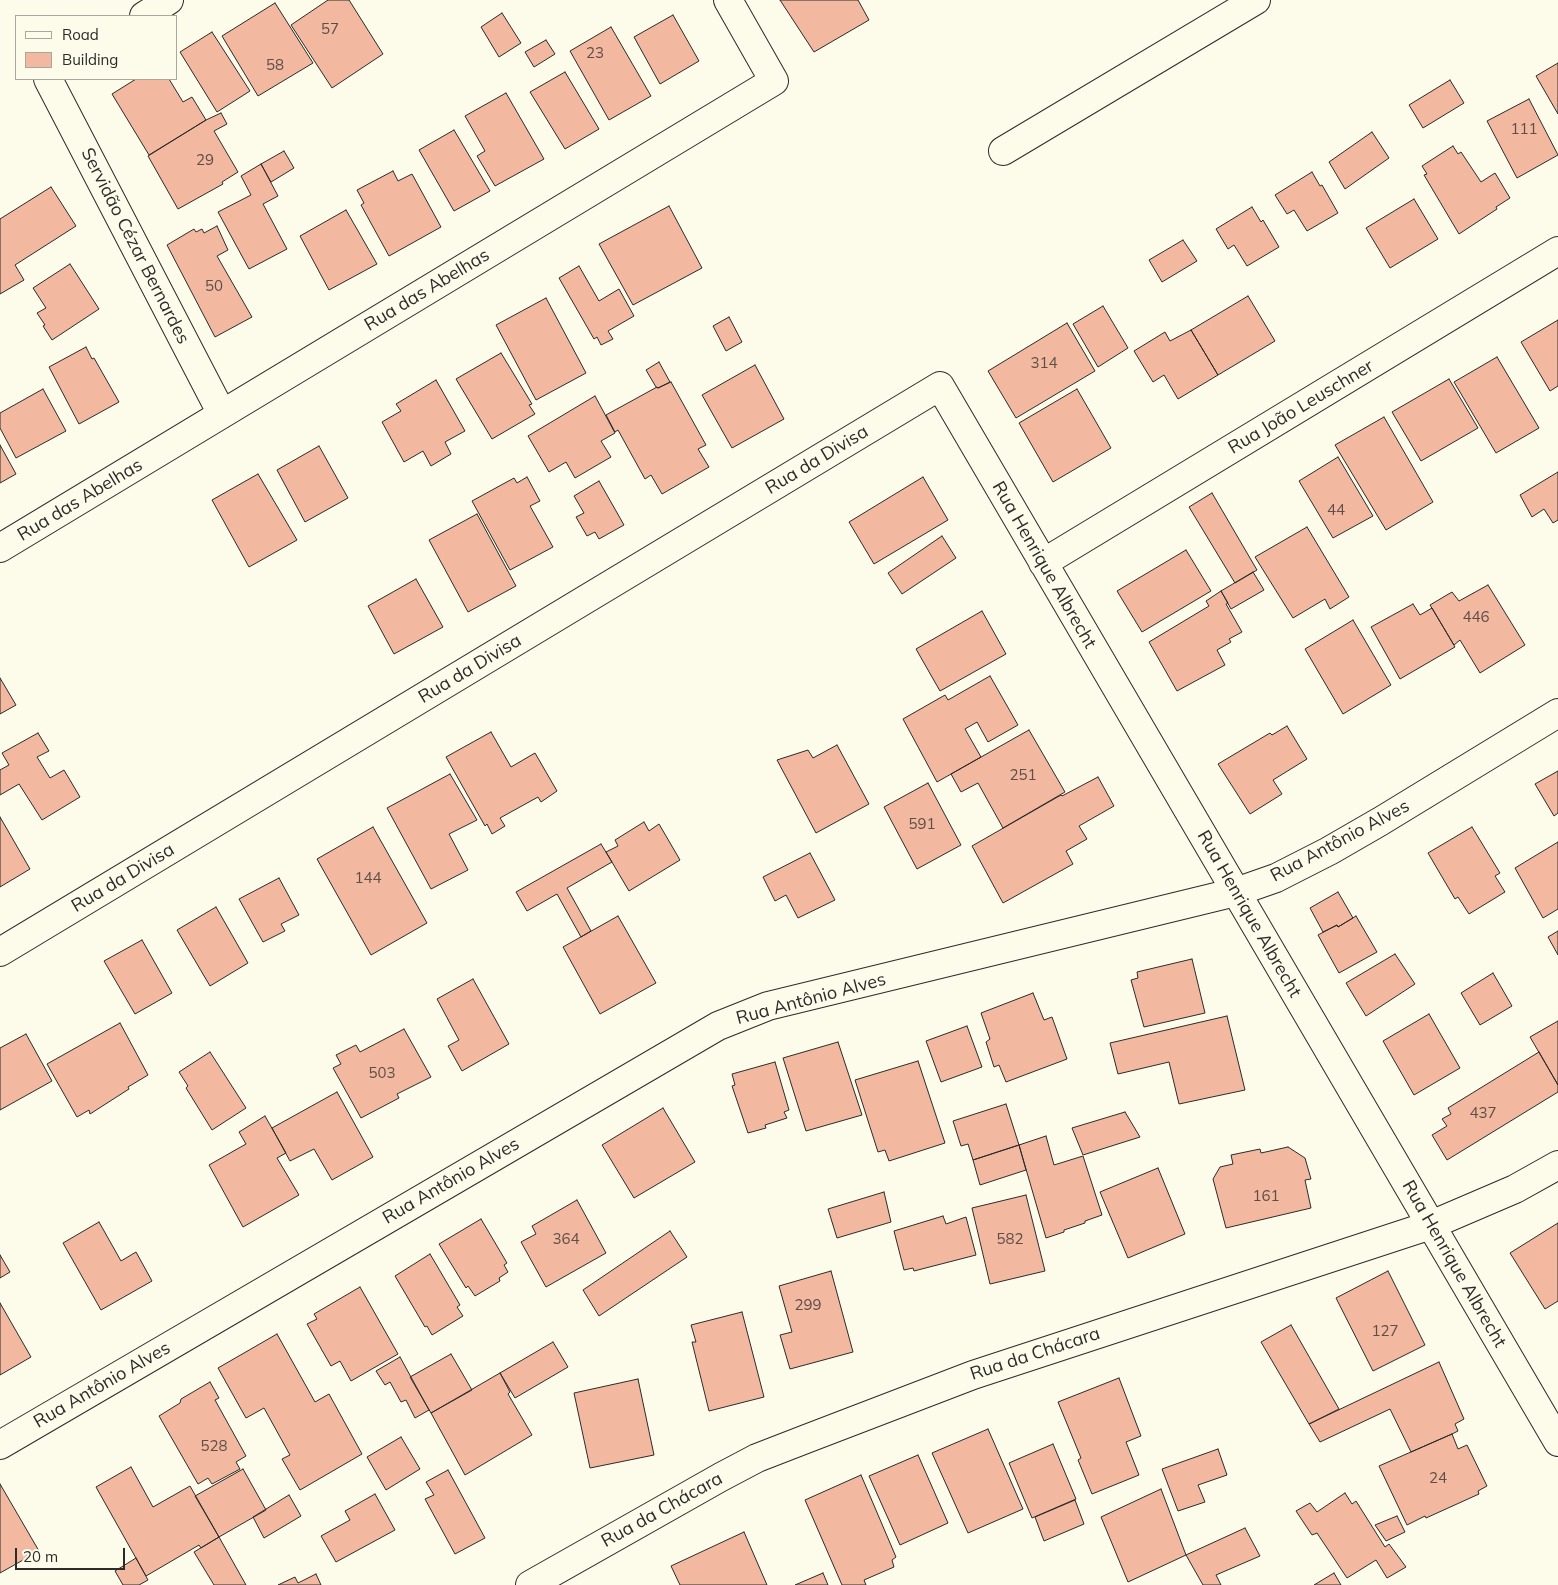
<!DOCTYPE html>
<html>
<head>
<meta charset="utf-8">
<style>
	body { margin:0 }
	#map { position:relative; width:1558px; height:1585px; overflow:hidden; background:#fdfbea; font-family:Mulish,sans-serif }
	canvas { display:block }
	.legend { position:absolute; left:15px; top:15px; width:162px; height:65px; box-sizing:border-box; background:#fdfbea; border:1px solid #a9a89e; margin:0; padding:6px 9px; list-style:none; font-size:15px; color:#2b2b2b }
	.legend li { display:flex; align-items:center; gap:10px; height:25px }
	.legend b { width:25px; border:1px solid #a9a89e }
	.scale { position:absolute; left:15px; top:1548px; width:110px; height:22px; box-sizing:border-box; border:2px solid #2b2b2b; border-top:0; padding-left:6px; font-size:15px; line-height:18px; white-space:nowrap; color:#2b2b2b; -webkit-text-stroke:4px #fdfbea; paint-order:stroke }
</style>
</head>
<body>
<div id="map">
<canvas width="1558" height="1585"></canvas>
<ul class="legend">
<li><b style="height:6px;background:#fdfbea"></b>Road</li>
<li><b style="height:14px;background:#f2b8a0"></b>Building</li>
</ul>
<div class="scale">20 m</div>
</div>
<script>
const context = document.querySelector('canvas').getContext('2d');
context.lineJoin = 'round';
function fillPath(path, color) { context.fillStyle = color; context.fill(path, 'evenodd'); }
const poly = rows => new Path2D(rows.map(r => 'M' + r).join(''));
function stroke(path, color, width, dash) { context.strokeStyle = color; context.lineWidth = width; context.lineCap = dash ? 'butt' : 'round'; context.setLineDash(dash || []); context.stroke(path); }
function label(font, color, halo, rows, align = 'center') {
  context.font = font + ' Mulish,sans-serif'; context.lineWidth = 4; context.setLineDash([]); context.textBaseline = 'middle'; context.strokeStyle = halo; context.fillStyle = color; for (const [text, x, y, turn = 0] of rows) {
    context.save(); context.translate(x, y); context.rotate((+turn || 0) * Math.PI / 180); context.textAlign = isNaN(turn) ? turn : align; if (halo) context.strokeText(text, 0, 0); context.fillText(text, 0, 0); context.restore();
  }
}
const building = poly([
	[328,0,349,0,383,54,332,88,291,25,328,0],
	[780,0,858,0,869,20,814,52,780,0],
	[275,3,313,63,258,96,222,36,275,3],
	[502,13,521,43,499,57,481,27,502,13],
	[673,15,699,61,660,84,634,37,673,15],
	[611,27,651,96,609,120,570,51,611,27],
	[212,32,250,91,217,112,180,52,212,32],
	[546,40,555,54,534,67,525,52,546,40],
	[1558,63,1558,114,1536,76,1558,63],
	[565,72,599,129,565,149,530,92,565,72],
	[136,79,169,79,183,102,192,97,206,120,149,155,112,94,136,79],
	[1450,80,1464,103,1423,128,1409,105,1450,80],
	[506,93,544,159,495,186,477,156,485,151,465,116,506,93],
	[1529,99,1558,155,1517,178,1487,121,1529,99],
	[221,113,227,124,214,131,238,172,222,182,223,184,178,209,148,156,206,120,221,113],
	[454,130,490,191,454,211,419,150,454,130],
	[1372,132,1389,158,1345,189,1329,162,1372,132],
	[1453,146,1458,154,1461,152,1481,182,1495,173,1510,198,1496,207,1497,209,1459,234,1424,175,1427,174,1422,166,1453,146],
	[284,151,294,168,271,182,261,164,284,151],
	[261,164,278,196,263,204,287,249,249,269,218,212,251,195,241,176,261,164],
	[393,171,398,181,412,174,441,227,389,256,361,205,364,203,357,190,393,171],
	[1312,172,1320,186,1322,185,1338,213,1307,231,1294,210,1287,214,1275,195,1312,172],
	[51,187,76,226,15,265,24,280,0,294,0,219,51,187],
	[1414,199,1438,239,1390,268,1366,228,1414,199],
	[669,206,702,268,633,305,599,244,669,206],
	[1252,207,1261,222,1263,220,1279,247,1247,266,1234,245,1228,249,1216,229,1252,207],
	[346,210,377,264,329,290,300,236,346,210],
	[217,226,228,250,217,256,252,317,215,337,167,245,194,229,196,232,202,229,204,233,217,226],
	[1183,240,1197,261,1162,282,1149,260,1183,240],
	[70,264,99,309,52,340,43,326,45,325,37,313,46,308,33,288,70,264],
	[579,266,599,301,619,289,634,316,608,331,613,339,601,345,597,337,594,339,559,278,579,266],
	[1248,296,1275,341,1218,375,1191,330,1248,296],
	[546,298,586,373,536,400,496,325,546,298],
	[1103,306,1128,348,1098,367,1073,324,1103,306],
	[729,317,742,342,726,351,713,326,729,317],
	[1558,320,1558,386,1550,391,1521,342,1558,320],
	[1067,323,1095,371,1016,418,988,371,1067,323],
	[1191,330,1218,375,1178,399,1164,375,1153,382,1134,351,1165,332,1170,341,1191,330],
	[86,347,92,359,94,358,119,402,79,424,49,367,86,347],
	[501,353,532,404,529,405,535,414,492,439,456,379,501,353],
	[1497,357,1539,428,1496,453,1454,382,1497,357],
	[659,362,670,382,658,388,656,387,646,370,659,362],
	[755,365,784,419,732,448,702,395,755,365],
	[1449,379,1478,428,1421,461,1392,412,1449,379],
	[436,380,465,431,445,442,451,454,431,466,423,451,404,462,382,422,401,411,396,404,436,380],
	[671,382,706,445,698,449,709,467,662,494,651,475,645,479,618,430,615,432,606,415,657,387,658,388,671,382],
	[43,389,66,431,16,458,0,428,0,413,43,389],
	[1077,389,1111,448,1053,482,1019,423,1077,389],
	[595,396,615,433,601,441,611,457,575,478,566,462,549,472,528,436,595,396],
	[1384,417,1433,502,1386,530,1335,445,1384,417],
	[0,445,16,474,0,483,0,445],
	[319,446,348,498,305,522,277,470,319,446],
	[1338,457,1373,516,1333,538,1299,481,1338,457],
	[1558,472,1558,520,1553,523,1544,509,1532,517,1520,495,1558,472],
	[258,474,297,540,249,567,212,500,258,474],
	[527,477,540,501,530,506,553,547,510,570,472,501,514,478,517,483,527,477],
	[923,477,948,520,874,564,849,522,923,477],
	[599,481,624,525,599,539,595,532,587,536,576,517,584,513,574,496,599,481],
	[1212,493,1257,570,1235,583,1189,507,1212,493],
	[477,514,516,586,468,612,429,540,477,514],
	[1307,527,1349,597,1330,609,1325,599,1293,618,1255,557,1307,527],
	[942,536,956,558,902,594,888,573,942,536],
	[1186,550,1211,591,1142,632,1117,591,1186,550],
	[1253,572,1264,590,1231,609,1221,591,1253,572],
	[416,579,443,627,394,654,368,606,416,579],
	[1488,585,1525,645,1480,673,1460,640,1454,645,1430,605,1452,592,1459,601,1488,585],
	[1221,591,1228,603,1226,604,1242,632,1229,639,1231,642,1217,650,1225,665,1177,691,1149,642,1209,606,1206,601,1221,591],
	[1413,604,1420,615,1432,608,1455,647,1400,679,1371,627,1413,604],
	[982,611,1006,654,940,691,916,649,982,611],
	[1353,620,1391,685,1343,714,1305,649,1353,620],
	[990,676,1018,725,988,742,977,722,965,729,981,757,937,782,903,719,945,695,948,700,990,676],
	[0,678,16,705,0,714,0,678],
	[1287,726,1307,759,1273,780,1282,794,1250,814,1218,764,1270,733,1272,735,1287,726],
	[1029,730,1065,792,1003,828,978,783,961,792,951,774,1029,730],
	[491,732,511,767,535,753,557,791,541,802,538,797,500,818,505,826,492,834,487,824,485,826,446,757,491,732],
	[38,733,49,751,37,757,50,778,64,770,80,797,42,820,19,784,0,795,0,770,9,765,2,753,38,733],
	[837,745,869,804,816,833,777,760,808,750,813,758,837,745],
	[1558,771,1558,813,1554,816,1535,784,1558,771],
	[450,774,477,820,449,834,468,870,431,889,387,808,450,774],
	[1098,777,1114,806,1079,826,1087,839,1066,851,1073,864,1003,903,972,846,1061,795,1062,796,1098,777],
	[928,783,961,845,917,869,884,807,928,783],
	[0,817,30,869,0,887,0,817],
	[644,822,649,831,659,824,680,860,629,891,606,852,618,846,615,840,644,822],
	[373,827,427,923,371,955,317,859,373,827],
	[1472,827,1500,873,1495,876,1505,892,1469,914,1458,897,1455,899,1428,853,1472,827],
	[1558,842,1558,909,1543,918,1515,868,1558,842],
	[601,844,612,862,567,888,591,931,581,937,557,894,527,911,516,892,601,844],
	[810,853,835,900,798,918,786,895,775,901,763,877,810,853],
	[279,878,299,915,281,924,285,931,263,942,239,899,279,878],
	[1338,892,1353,918,1338,927,1337,925,1323,932,1310,908,1338,892],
	[216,907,248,963,210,986,177,930,216,907],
	[618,916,656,983,600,1014,563,947,618,916],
	[1356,916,1377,952,1339,973,1318,935,1337,925,1338,927,1356,916],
	[1558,931,1558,955,1548,937,1558,931],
	[142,940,172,993,135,1014,104,961,142,940],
	[1395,954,1415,984,1366,1016,1346,983,1395,954],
	[1192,959,1205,1013,1144,1027,1131,980,1138,978,1137,972,1192,959],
	[1493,973,1512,1006,1480,1025,1461,993,1493,973],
	[473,979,509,1044,462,1071,448,1046,459,1040,437,999,473,979],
	[1033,993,1044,1020,1052,1017,1067,1059,1006,1082,999,1065,994,1067,986,1042,990,1039,981,1013,1033,993],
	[1429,1014,1460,1068,1414,1095,1383,1041,1429,1014],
	[1227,1016,1245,1090,1179,1104,1169,1062,1118,1074,1110,1043,1227,1016],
	[1558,1021,1558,1085,1530,1037,1558,1021],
	[120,1023,148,1075,128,1087,129,1089,90,1114,89,1110,77,1117,47,1064,120,1023],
	[967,1026,982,1067,941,1082,926,1041,967,1026],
	[404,1029,431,1077,397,1094,399,1098,361,1118,333,1068,341,1064,336,1055,356,1045,360,1052,404,1029],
	[26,1034,52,1081,0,1110,0,1048,26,1034],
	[838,1042,862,1115,806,1131,783,1058,838,1042],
	[210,1052,246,1108,212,1130,186,1088,188,1086,179,1072,210,1052],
	[1539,1052,1558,1085,1558,1092,1447,1160,1432,1135,1447,1126,1442,1119,1451,1114,1448,1108,1539,1052],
	[918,1061,945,1143,889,1161,885,1150,878,1152,855,1080,918,1061],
	[775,1062,789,1110,784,1112,787,1118,765,1125,766,1128,748,1133,732,1086,735,1085,732,1074,775,1062],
	[337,1092,373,1157,332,1180,314,1149,290,1161,272,1128,337,1092],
	[1006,1104,1019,1145,973,1160,968,1144,961,1146,953,1121,1006,1104],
	[663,1108,695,1162,634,1198,602,1145,663,1108],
	[1125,1112,1140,1137,1083,1155,1072,1128,1125,1112],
	[265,1116,286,1153,277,1158,299,1195,243,1227,209,1165,246,1144,239,1132,265,1116],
	[1046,1136,1054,1165,1083,1156,1102,1215,1085,1221,1085,1223,1064,1230,1064,1232,1046,1238,1019,1145,1046,1136],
	[1019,1145,1026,1170,980,1185,973,1160,1019,1145],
	[1288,1147,1305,1158,1311,1179,1305,1180,1311,1208,1226,1228,1213,1179,1220,1167,1233,1164,1231,1155,1260,1149,1261,1153,1288,1147],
	[1158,1168,1185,1234,1128,1258,1100,1192,1158,1168],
	[884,1192,891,1222,837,1238,828,1209,884,1192],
	[1026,1195,1045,1271,990,1284,972,1208,1026,1195],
	[577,1200,606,1253,546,1287,521,1242,536,1234,532,1226,577,1200],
	[943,1216,946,1224,966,1217,976,1255,914,1271,913,1268,904,1270,894,1231,943,1216],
	[481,1219,507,1263,504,1265,508,1272,499,1278,500,1281,475,1296,468,1286,466,1288,439,1244,481,1219],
	[99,1222,121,1261,136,1252,152,1281,101,1310,63,1243,99,1222],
	[1558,1223,1558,1301,1545,1309,1510,1253,1558,1223],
	[670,1231,687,1257,599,1316,583,1290,670,1231],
	[430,1254,460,1305,457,1307,463,1316,432,1335,427,1326,425,1327,395,1276,430,1254],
	[0,1255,10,1272,0,1278,0,1255],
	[831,1271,853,1352,790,1369,780,1335,792,1332,779,1286,831,1271],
	[1388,1271,1425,1345,1373,1371,1336,1298,1388,1271],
	[360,1287,398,1354,351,1381,340,1361,331,1366,307,1324,317,1319,314,1314,360,1287],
	[0,1303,31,1357,0,1375,0,1303],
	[742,1312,764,1397,709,1411,692,1342,696,1342,691,1325,742,1312],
	[1291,1325,1339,1409,1309,1424,1261,1342,1291,1325],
	[277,1334,315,1402,329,1394,362,1454,300,1490,282,1459,290,1455,264,1408,246,1418,218,1368,277,1334],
	[553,1342,568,1367,515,1398,500,1373,553,1342],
	[451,1354,472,1390,431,1413,410,1377,451,1354],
	[400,1357,429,1410,415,1418,406,1400,401,1402,390,1382,385,1385,376,1371,400,1357],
	[1439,1362,1464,1419,1455,1424,1458,1431,1452,1434,1411,1452,1390,1409,1320,1442,1309,1424,1439,1362],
	[500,1373,510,1392,508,1394,532,1435,465,1475,431,1413,500,1373],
	[1119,1378,1141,1436,1126,1442,1139,1475,1092,1494,1078,1460,1081,1458,1058,1402,1119,1378],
	[638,1379,654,1455,590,1468,574,1393,638,1379],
	[210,1382,219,1398,215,1400,246,1456,236,1462,240,1469,212,1484,208,1478,198,1484,159,1416,180,1403,181,1399,210,1382],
	[988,1429,1023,1509,968,1533,932,1453,988,1429],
	[1452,1434,1458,1449,1467,1445,1487,1486,1478,1491,1479,1494,1426,1518,1425,1516,1407,1525,1379,1466,1452,1434],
	[401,1437,420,1469,386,1490,367,1457,401,1437],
	[1053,1444,1076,1499,1032,1518,1009,1463,1053,1444],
	[1218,1449,1227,1475,1198,1485,1205,1502,1178,1511,1162,1469,1218,1449],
	[918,1455,948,1523,900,1545,869,1476,918,1455],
	[131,1467,153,1507,190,1486,219,1537,201,1548,199,1545,146,1576,96,1487,131,1467],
	[243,1469,266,1510,219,1537,195,1496,243,1469],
	[448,1470,485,1538,455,1554,425,1499,434,1495,426,1482,448,1470],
	[861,1475,896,1557,892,1560,894,1567,864,1580,866,1585,842,1585,805,1500,861,1475],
	[0,1484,39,1551,0,1573,0,1484],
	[1161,1489,1186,1555,1128,1582,1101,1517,1161,1489],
	[1345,1493,1352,1504,1356,1501,1385,1547,1389,1544,1406,1567,1387,1578,1376,1560,1347,1578,1317,1533,1312,1535,1296,1511,1310,1503,1317,1512,1345,1493],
	[375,1494,395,1530,336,1562,321,1536,350,1520,345,1511,375,1494],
	[289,1495,301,1516,264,1538,253,1517,289,1495],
	[1075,1500,1084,1524,1044,1541,1035,1517,1075,1500],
	[1397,1516,1405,1532,1386,1541,1375,1525,1397,1516],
	[1245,1528,1260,1556,1216,1575,1221,1585,1203,1585,1186,1555,1245,1528],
	[744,1532,767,1585,680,1585,671,1566,744,1532],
	[219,1537,246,1585,214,1585,194,1552,219,1537],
	[136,1558,148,1580,139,1585,123,1585,115,1571,136,1558],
	[823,1573,828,1585,795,1585,823,1573],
	[1334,1573,1341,1585,1314,1585,1334,1573],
	[316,1574,321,1585,278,1585,295,1577,298,1583,316,1574]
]);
const street = poly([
	[144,16,169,0],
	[48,79,222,414],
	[1003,151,1256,0],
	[0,548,774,81,728,0],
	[1043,563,1558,251],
	[0,952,940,386,1558,1442],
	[530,1585,721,1477,757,1458,806,1439,973,1375,1431,1225,1515,1189,1558,1165]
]);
const secondary = poly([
	[0,1445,718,1026,768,1006,1236,892,1276,878,1329,851,1381,821,1558,713]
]);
const numberNames = [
	["57",330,29],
	["23",595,53],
	["58",275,65],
	["111",1524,129],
	["29",205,160],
	["50",214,286],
	["314",1044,363],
	["44",1336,510],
	["446",1476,617],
	["251",1023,775],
	["591",922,824],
	["144",368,878],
	["503",382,1073],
	["437",1483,1113],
	["161",1266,1196],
	["364",566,1239],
	["582",1010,1239],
	["299",808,1305],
	["127",1385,1331],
	["528",214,1446],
	["24",1438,1478]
];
const streetNames = [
	["Servidão Cézar Bernardes",135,246,63],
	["Rua das Abelhas",427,290,-31],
	["Rua João Leuschner",1301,407,-31],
	["Rua da Divisa",817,460,-31],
	["Rua das Abelhas",80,500,-31],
	["Rua Henrique Albrecht",1044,565,60],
	["Rua da Divisa",470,669,-31],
	["Rua Antônio Alves",1340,841,-28],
	["Rua da Divisa",123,878,-31],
	["Rua Henrique Albrecht",1249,914,60],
	["Rua Antônio Alves",811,999,-15],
	["Rua Antônio Alves",451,1181,-30],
	["Rua Henrique Albrecht",1454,1264,60],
	["Rua da Chácara",1035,1354,-18],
	["Rua Antônio Alves",102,1385,-30],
	["Rua da Chácara",662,1510,-29]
];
fillPath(building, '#f2b8a0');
stroke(building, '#2b2b2b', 1);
stroke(street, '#2b2b2b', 30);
stroke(secondary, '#2b2b2b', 30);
stroke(street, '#fdfbea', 28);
stroke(secondary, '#fdfbea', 28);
label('15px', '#5d4e48', null, numberNames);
label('18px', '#2b2b2b', '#fdfbea', streetNames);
</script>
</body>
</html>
